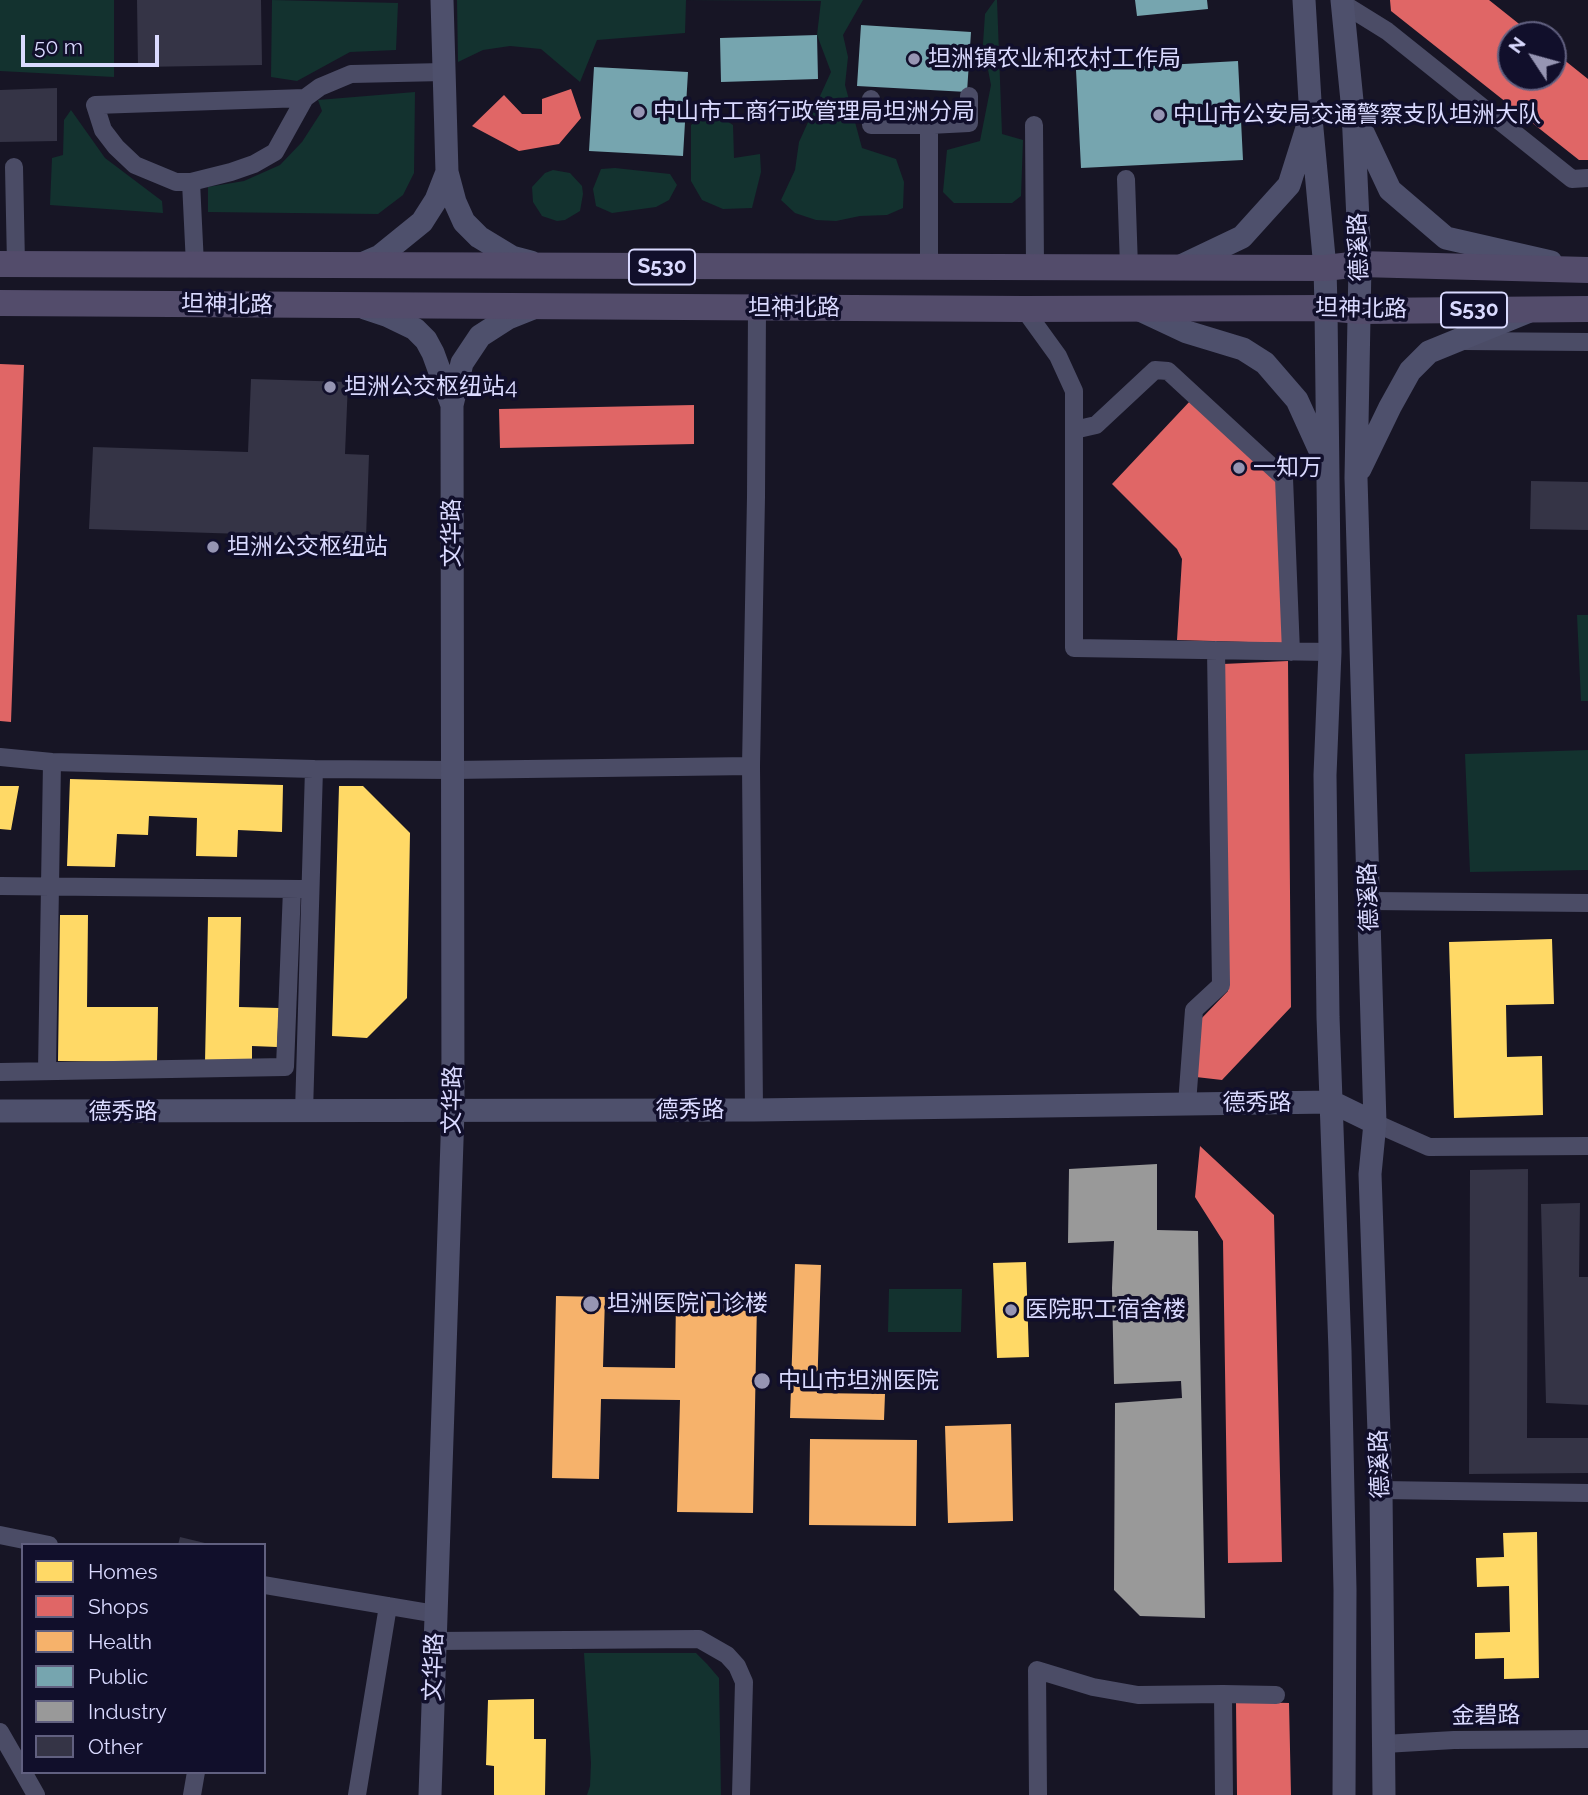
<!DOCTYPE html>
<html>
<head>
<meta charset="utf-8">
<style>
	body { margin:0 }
	#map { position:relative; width:1588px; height:1795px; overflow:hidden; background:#171525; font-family:Raleway,sans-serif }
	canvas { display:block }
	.legend { position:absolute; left:21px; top:1543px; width:245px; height:231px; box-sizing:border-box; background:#110f2b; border:2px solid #616080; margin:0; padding:9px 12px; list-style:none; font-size:21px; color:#dadaff }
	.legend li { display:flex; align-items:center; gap:14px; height:35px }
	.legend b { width:35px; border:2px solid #616080 }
	.north { position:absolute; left:1497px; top:21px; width:70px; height:70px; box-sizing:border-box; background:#110f2b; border:2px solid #616080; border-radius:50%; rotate:306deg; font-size:19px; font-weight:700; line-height:28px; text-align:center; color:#dadaff }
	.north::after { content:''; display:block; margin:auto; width:24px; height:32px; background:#9695b3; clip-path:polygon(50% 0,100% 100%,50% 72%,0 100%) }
	.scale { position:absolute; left:21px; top:35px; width:138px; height:32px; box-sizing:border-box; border:4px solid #dadaff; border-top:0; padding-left:9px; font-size:21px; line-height:24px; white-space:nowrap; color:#dadaff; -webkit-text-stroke:5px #110f2b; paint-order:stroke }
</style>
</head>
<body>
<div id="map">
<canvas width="1588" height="1795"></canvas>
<ul class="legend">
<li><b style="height:19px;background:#ffd966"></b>Homes</li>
<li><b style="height:19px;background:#e06666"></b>Shops</li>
<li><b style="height:19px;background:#f6b26b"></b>Health</li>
<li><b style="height:19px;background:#76a5af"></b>Public</li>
<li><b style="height:19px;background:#999"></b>Industry</li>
<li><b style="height:19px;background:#353446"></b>Other</li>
</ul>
<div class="north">N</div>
<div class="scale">50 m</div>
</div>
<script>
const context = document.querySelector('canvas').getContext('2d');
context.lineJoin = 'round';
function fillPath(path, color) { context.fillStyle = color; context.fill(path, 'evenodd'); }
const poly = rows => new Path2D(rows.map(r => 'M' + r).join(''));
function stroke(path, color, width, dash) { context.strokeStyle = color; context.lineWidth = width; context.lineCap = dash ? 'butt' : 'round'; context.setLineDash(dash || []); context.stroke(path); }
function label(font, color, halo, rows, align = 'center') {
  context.font = font + ' Raleway,"Noto Sans SC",sans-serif'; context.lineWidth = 7; context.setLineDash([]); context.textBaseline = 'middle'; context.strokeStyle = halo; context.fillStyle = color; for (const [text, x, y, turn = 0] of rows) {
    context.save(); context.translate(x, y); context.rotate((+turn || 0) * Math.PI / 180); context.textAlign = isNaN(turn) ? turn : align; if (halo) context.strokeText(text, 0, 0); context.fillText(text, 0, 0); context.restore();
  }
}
const green = poly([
	[0,0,114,0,114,77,0,71],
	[272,0,398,3,396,50,350,52,297,81,271,77],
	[457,0,863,0,843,35,848,57,845,85,862,148,896,159,904,182,903,208,887,215,860,216,836,221,816,220,795,213,781,200,795,170,799,142,831,72,817,35,821,1,686,0,685,33,597,40,580,82,541,49,510,46,483,50,458,62],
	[995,0,997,0,1002,134,1023,140,1021,196,1012,203,954,203,943,192,947,150,980,141,991,85,983,44,985,14],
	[415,92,414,173,403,195,378,214,208,212,208,187,244,181,280,165,302,142,322,111,318,100],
	[71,110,105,158,162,201,163,213,50,205,52,158,63,155,64,120],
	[719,116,733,125,734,158,760,154,761,172,752,208,723,209,702,200,691,181,691,125,702,117],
	[615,168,670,174,677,185,669,200,656,207,612,213,596,206,593,189,601,169],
	[553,170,570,173,582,186,583,194,580,211,565,220,557,221,542,216,533,202,532,187,545,173],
	[1577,615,1588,615,1588,701,1581,701],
	[1588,750,1588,870,1470,872,1465,754],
	[889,1289,962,1289,961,1332,888,1332],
	[584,1653,696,1653,707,1664,719,1678,721,1795,587,1795,590,1786,591,1763]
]);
const homes = poly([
	[70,779,283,785,282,832,238,830,237,857,196,856,197,818,149,816,148,835,117,834,115,867,67,866],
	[0,786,19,786,11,830,0,829],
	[339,786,363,786,410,833,407,998,367,1038,332,1036],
	[60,915,88,915,87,1007,158,1007,157,1062,58,1061],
	[208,917,241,917,239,1007,279,1008,277,1047,252,1046,252,1063,205,1062],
	[1552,939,1554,1004,1506,1005,1507,1057,1542,1056,1543,1115,1454,1118,1449,942],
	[1026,1262,1029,1357,997,1358,993,1263],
	[1537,1532,1539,1678,1504,1679,1504,1658,1475,1659,1475,1633,1510,1632,1509,1586,1477,1587,1476,1558,1504,1557,1503,1533],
	[534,1699,534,1739,546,1739,545,1795,494,1795,494,1766,486,1765,488,1700]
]);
const shops = poly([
	[1390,0,1489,0,1533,35,1511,35,1511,77,1553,77,1553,51,1588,79,1588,160,1579,160,1391,11],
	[571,89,581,118,559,144,519,151,472,126,504,95,522,114,542,114,542,99],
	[0,364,24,365,11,722,0,721],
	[1191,400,1281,486,1284,643,1177,640,1182,559,1177,549,1112,484],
	[694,405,694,444,500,448,499,409],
	[1288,661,1291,1007,1222,1080,1196,1077,1199,1021,1228,991,1223,664],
	[1200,1146,1274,1215,1282,1562,1228,1563,1223,1241,1195,1197],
	[1236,1702,1289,1703,1291,1795,1237,1795]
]);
const health = poly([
	[795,1264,821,1265,817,1393,885,1394,884,1420,790,1418],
	[556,1296,605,1297,603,1367,675,1368,676,1300,757,1302,753,1513,677,1512,680,1400,601,1399,599,1479,552,1478],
	[1011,1424,1013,1521,948,1523,945,1426],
	[810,1439,917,1440,916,1526,809,1525]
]);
const public = poly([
	[1135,0,1207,0,1208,9,1137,16],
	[861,25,971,32,967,92,857,86],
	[817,35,818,79,721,82,720,38],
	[1238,61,1243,160,1081,168,1076,70],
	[594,67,688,72,683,156,589,151]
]);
const industry = poly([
	[1157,1164,1157,1230,1198,1231,1205,1618,1140,1616,1114,1590,1115,1403,1182,1398,1181,1381,1114,1384,1112,1288,1114,1241,1068,1243,1069,1169]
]);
const building = poly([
	[137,0,261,0,262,65,138,67],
	[57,88,57,141,0,142,0,90],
	[251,379,348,382,345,454,369,455,366,538,89,529,93,447,248,452],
	[1531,481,1588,482,1588,530,1530,529],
	[1528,1169,1527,1438,1588,1438,1588,1473,1469,1474,1470,1170],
	[1580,1203,1579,1277,1588,1277,1588,1405,1546,1403,1541,1204],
	[180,1537,209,1544,209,1545,178,1545]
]);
const street = poly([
	[1342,3,1387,31,1572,179,1588,178],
	[305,98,275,152,254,164,231,172,191,182,176,182,135,165,116,147,103,130,95,105,305,98],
	[305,98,320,87,351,74,444,72],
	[871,99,871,125,929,125,929,267],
	[929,125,969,123,969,96],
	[1034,125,1035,267],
	[14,167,16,264],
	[1126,179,1129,267],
	[191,182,195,265],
	[1024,309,1058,356,1074,391,1074,648,1330,652],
	[1463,341,1588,342],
	[1074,430,1096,425,1155,370,1168,371,1284,478,1291,652],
	[0,757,52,762,314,769,452,770,751,766],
	[0,886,301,889],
	[1370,901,1588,903],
	[47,1071,52,762],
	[0,1072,285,1067,292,889],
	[1187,1104,1194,1010,1221,985,1216,650],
	[754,1110,751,766,756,497,757,307],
	[304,1112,314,769],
	[1375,1123,1429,1147,1588,1146],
	[1381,1490,1588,1493],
	[0,1535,49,1545],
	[264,1585,436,1614],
	[435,1641,699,1639,727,1655,737,1666,744,1682,741,1795],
	[0,1732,23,1772],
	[1384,1744,1454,1740,1588,1739],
	[23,1772,36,1795],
	[192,1795,196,1772],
	[357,1795,388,1606],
	[1038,1795,1037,1670,1093,1687,1138,1695,1223,1694],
	[1224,1795,1223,1694,1276,1695]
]);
const secondary = poly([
	[442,0,447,172,455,202,464,222,479,237,512,257,531,262],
	[1304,0,1311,118,1325,268,1326,308,1330,652,1325,775,1328,1017,1340,1351,1345,1590,1344,1795],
	[1342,0,1353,111,1360,264,1356,478,1375,1123,1370,1174,1381,1490,1384,1795],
	[1358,122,1390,190,1446,238,1551,262],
	[359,265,380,256,422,222,436,200,447,172],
	[1179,267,1242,237,1289,185,1307,128],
	[365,308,386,315,415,329,426,340,433,353,452,405],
	[1138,309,1187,332,1243,349,1265,363,1297,400,1322,455],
	[1360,469,1390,407,1410,371,1429,352,1527,312],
	[0,1111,754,1110,1332,1102,1375,1123],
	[430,1795,453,1111,452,405,462,363,480,336,508,318,533,308]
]);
const primary = poly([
	[0,264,1325,268,1360,264,1588,270],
	[0,303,1024,309,1326,308,1360,311,1588,309]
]);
const markers = [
	[914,59,7,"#9695b3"],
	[639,112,7,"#9695b3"],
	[1159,115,7,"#9695b3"],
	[330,387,7,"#9695b3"],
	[1239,468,7,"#9695b3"],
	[213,547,7,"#9695b3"],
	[591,1304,9,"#9695b3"],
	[1011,1310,7,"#9695b3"],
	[762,1381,9,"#9695b3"]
];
const shields = [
	[662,267,66],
	[1474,310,66]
];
const shieldNames = [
	["S530",662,267],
	["S530",1474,310]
];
const poiNames = [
	["坦洲镇农业和农村工作局",928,59],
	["中山市工商行政管理局坦洲分局",653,112],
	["中山市公安局交通警察支队坦洲大队",1173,115],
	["坦洲公交枢纽站4",344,387],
	["一知万",1253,468],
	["坦洲公交枢纽站",227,547],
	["坦洲医院门诊楼",607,1304],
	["医院职工宿舍楼",1025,1310],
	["中山市坦洲医院",778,1381]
];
const streetNames = [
	["德溪路",1359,247,-92],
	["坦神北路",227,305,1],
	["坦神北路",794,308],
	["坦神北路",1361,309,1],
	["文华路",452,533,-90],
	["德溪路",1369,897,-92],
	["文华路",453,1100,-89],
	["德秀路",1257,1103],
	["德秀路",690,1110],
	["德秀路",123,1112],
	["德溪路",1380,1464,-92],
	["文华路",434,1667,-88],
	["金碧路",1486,1716,-1]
];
fillPath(green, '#13322f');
fillPath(homes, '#ffd966');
fillPath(shops, '#e06666');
fillPath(health, '#f6b26b');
fillPath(public, '#76a5af');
fillPath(industry, '#999');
fillPath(building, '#353446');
stroke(street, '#4b4c66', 18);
stroke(secondary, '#4e506c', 23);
stroke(primary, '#534c6b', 26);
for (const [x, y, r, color] of markers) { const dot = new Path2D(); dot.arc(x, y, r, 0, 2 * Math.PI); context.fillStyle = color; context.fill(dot); stroke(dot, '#110f2b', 2.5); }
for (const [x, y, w] of shields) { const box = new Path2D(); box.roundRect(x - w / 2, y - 17.5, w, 35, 5); context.fillStyle = '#110f2b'; context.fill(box); stroke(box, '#dadaff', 2); }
label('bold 21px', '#dadaff', null, shieldNames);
label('23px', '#dadaff', '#110f2b', poiNames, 'left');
label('23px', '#dadaff', '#110f2b', streetNames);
</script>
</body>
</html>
